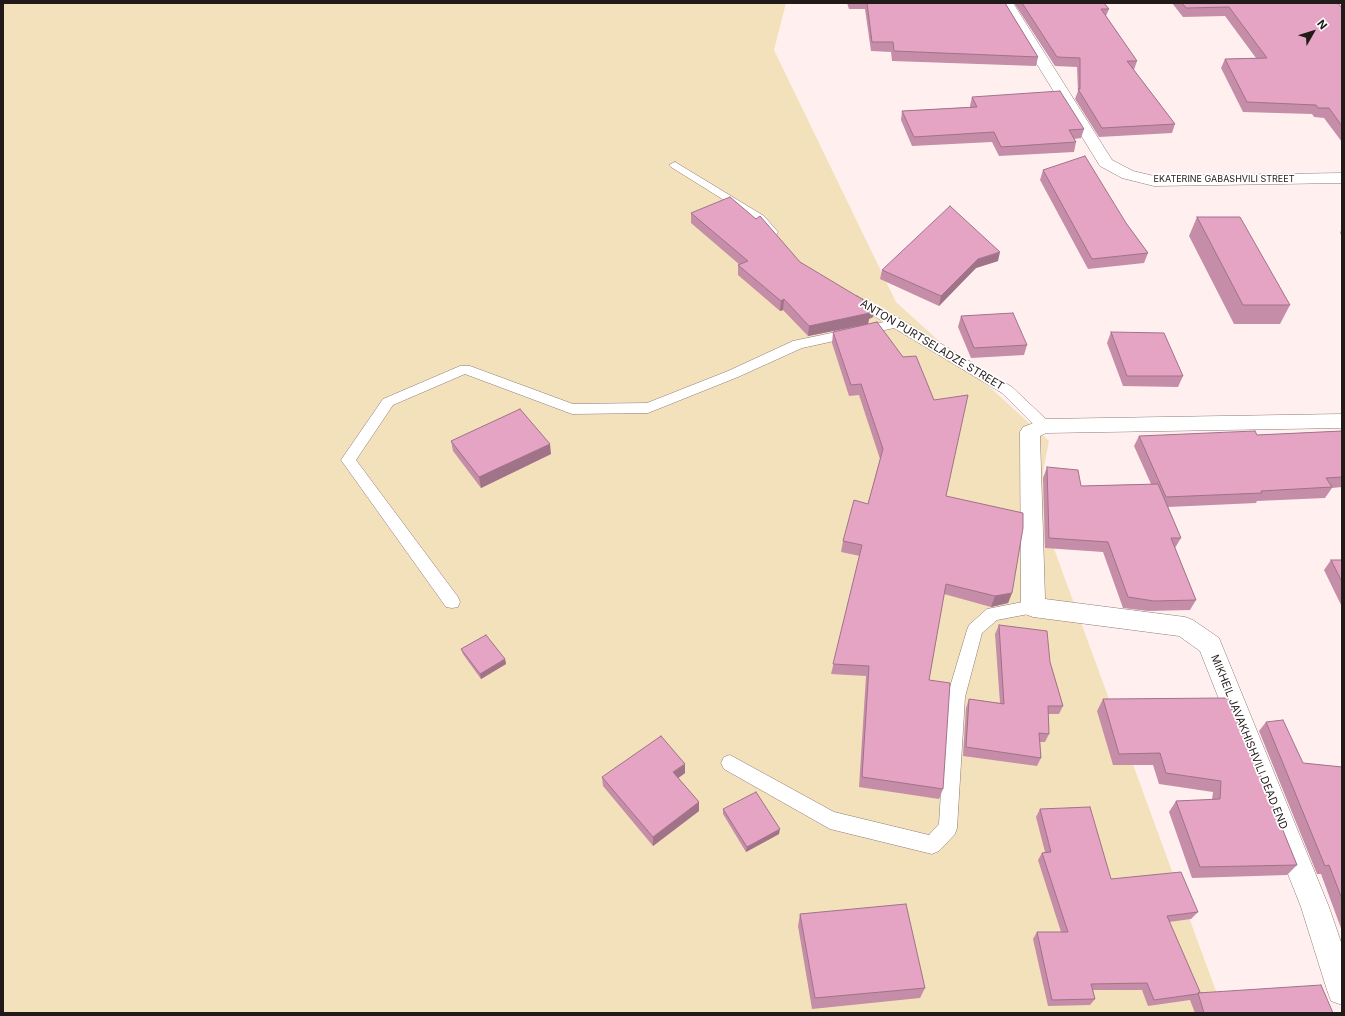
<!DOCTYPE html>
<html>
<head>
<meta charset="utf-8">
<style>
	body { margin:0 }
	#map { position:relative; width:1345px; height:1016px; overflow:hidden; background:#fff0ef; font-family:Inter,sans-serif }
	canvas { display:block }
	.frame { position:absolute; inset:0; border:4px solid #221919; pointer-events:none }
	.north { position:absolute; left:1293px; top:12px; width:40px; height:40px; -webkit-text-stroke:3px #fff; paint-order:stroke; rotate:51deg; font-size:11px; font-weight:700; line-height:16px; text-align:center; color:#221919 }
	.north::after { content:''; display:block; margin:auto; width:14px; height:18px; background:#221919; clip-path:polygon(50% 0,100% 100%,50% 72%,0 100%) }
</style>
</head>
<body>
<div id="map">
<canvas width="1345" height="1016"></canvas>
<div class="frame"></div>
<div class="north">N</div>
</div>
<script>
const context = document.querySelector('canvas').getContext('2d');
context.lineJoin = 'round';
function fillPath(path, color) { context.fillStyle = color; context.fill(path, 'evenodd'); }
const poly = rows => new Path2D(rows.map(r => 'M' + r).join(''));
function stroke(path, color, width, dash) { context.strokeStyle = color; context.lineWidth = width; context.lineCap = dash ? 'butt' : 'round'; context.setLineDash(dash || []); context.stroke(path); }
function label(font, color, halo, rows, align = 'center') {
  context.font = font + ' Inter,sans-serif'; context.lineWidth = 3.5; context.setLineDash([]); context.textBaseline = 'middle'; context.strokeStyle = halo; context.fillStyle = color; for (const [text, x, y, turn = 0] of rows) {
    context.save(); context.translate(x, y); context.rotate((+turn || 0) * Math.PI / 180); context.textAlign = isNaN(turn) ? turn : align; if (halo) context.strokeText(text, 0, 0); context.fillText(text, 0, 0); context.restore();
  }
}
const green = poly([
	[3,3,786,3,774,50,896,302,1049,441,1043,472,1053,546,1224,1013,3,1013]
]);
const lane = poly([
	[675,162,764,216,778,232,776,235,768,235,756,220,671,167,669,165,675,162],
	[857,296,902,320,1012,387,1049,422,1051,426,1049,430,1044,431,1039,430,1002,393,894,328,802,348,738,377,648,413,572,414,465,374,393,405,356,460,458,597,460,602,458,607,452,608,446,607,341,460,383,399,460,366,470,366,573,404,647,403,728,371,793,341,884,322,853,303,851,300,853,297,857,296],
	[1033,600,1039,602,1041,607,1039,612,997,620,982,633,965,697,957,828,955,834,939,851,932,854,830,829,724,769,721,763,724,757,730,755,834,812,929,835,939,824,947,697,967,630,969,625,987,609,1033,600]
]);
const street = poly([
	[999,3,1013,3,1112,160,1133,171,1154,176,1342,173,1342,183,1154,186,1122,178,1100,166,999,3],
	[1342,414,1342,428,1046,433,1040,436,1045,599,1185,617,1193,620,1219,638,1329,907,1342,945,1342,1005,1331,1001,1327,990,1301,907,1200,651,1179,636,1033,617,1025,614,1021,607,1020,432,1023,427,1044,419,1342,414]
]);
const wall = poly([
	[847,3,1005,3,1038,57,1036,66,892,61,891,52,871,51,865,9,849,9],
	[1014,3,1104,3,1109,9,1106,16,1137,61,1134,70,1175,124,1172,133,1099,137,1075,99,1078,91,1077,67,1055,66],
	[1172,3,1338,3,1341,7,1342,7,1342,142,1324,118,1314,117,1312,114,1243,112,1221,68,1225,59,1256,58,1225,16,1183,17],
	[972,97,1084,129,1081,138,1074,139,1076,142,1074,152,999,156,992,142,912,146,901,120,902,111,970,107,970,106],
	[1043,170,1126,223,1148,253,1144,263,1088,269,1040,180],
	[691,213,800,262,873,317,869,319,868,324,808,336,783,310,780,311,738,275,738,265,740,265,691,223],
	[1197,217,1290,305,1280,324,1234,324,1189,236],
	[1342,228,1342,236,1340,233],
	[998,261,976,268,939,306,880,279,882,270],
	[961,316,1027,345,1024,355,971,358,958,327],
	[833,332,1012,593,1008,603,991,607,944,594,929,680,943,789,939,799,859,787,866,676,831,674,860,556,841,552,843,541,868,504,880,459,859,395,849,396,832,343],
	[1111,332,1183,376,1178,387,1123,386,1107,343],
	[1342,431,1342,487,1332,488,1325,498,1257,501,1256,503,1168,507,1181,538,1175,548,1196,600,1190,610,1148,611,1123,608,1103,552,1045,548,1043,478,1047,467,1081,486,1151,484,1134,446,1139,436,1257,435],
	[451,441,551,454,481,488,453,451],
	[1331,560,1342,560,1342,607,1324,570],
	[999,625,1050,662,1063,706,1059,714,1048,714,1049,734,1045,742,1040,742,1041,758,1037,766,963,756,966,708,969,699,1000,703,995,634],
	[461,649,505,659,506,664,481,679,463,654],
	[1103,699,1237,722,1297,865,1287,875,1192,878,1169,812,1176,801,1212,800,1213,792,1159,784,1153,765,1113,765,1097,711],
	[1266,722,1303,763,1342,767,1342,931,1321,874,1317,874,1259,731],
	[685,773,678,778,699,802,699,811,653,846,603,786,602,777],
	[723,809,779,834,746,852,723,814],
	[1040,809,1111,879,1198,912,1191,919,1169,922,1200,992,1333,1013,1195,1013,1190,1000,1148,1006,1142,990,1093,990,1095,999,1090,1005,1048,1006,1033,939,1037,932,1061,932,1038,860,1042,853,1045,852,1036,817],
	[800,914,925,988,920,998,812,1009,798,926]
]);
const shadedWall = poly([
	[1000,252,998,261,976,268,939,306,941,296,978,259],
	[784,299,783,310,780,311,781,301],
	[875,307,873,317,869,319,868,324,808,336,809,326,868,310],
	[550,444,551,454,481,488,479,477],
	[1012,593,1008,603,991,607,995,596],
	[505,659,506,664,481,679,480,674],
	[685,764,685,773,673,782,673,772],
	[699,802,699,811,653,846,653,837],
	[780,829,779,834,746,852,747,847]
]);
const building = poly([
	[867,3,1005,3,1038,57,894,51,893,42,872,42,867,3],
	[1022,3,1104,3,1109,9,1101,9,1137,61,1127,61,1175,124,1102,128,1078,89,1080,89,1080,58,1057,57,1022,3],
	[1182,3,1338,3,1341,7,1342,7,1342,126,1329,108,1318,108,1316,105,1247,102,1225,59,1267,58,1229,7,1186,8,1182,3],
	[1060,91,1084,129,1069,130,1076,142,1001,147,994,132,914,137,902,111,977,107,972,97,1060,91],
	[1085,156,1126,223,1148,253,1092,259,1043,170,1085,156],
	[730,197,756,219,760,216,800,262,875,307,868,310,870,313,809,326,784,299,781,301,738,265,748,261,691,213,730,197],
	[950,206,1000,252,978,259,941,296,882,270,950,206],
	[1197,217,1240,217,1290,305,1243,305,1197,217],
	[1013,313,1027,345,974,348,961,316,1013,313],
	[877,322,903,357,916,356,934,400,968,395,946,496,1023,513,1023,528,1012,593,995,596,946,584,929,680,950,683,943,789,862,777,869,666,833,664,862,545,843,541,854,500,868,504,883,449,861,384,851,385,833,332,877,322],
	[1111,332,1164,333,1183,376,1127,376,1111,332],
	[520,409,550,444,479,477,451,441,520,409],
	[1255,431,1257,435,1342,431,1342,477,1326,478,1332,487,1261,491,1262,493,1166,497,1139,436,1255,431],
	[1047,467,1078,470,1081,486,1158,484,1181,538,1171,538,1196,600,1154,601,1128,597,1108,542,1049,538,1047,467],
	[1331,560,1342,560,1342,582,1331,560],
	[999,625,1047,631,1050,662,1063,706,1048,706,1049,734,1039,733,1041,758,966,747,969,699,1004,704,999,625],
	[486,635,505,659,480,674,461,649,486,635],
	[1228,698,1237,722,1239,722,1297,865,1200,867,1176,801,1220,799,1221,781,1166,773,1160,753,1119,754,1103,699,1228,698],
	[1283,720,1303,763,1342,767,1342,899,1329,865,1325,866,1266,722,1283,720],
	[661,736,685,764,673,772,699,802,653,837,602,777,661,736],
	[756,792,780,829,747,847,723,809,756,792],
	[1090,807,1111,879,1181,872,1198,912,1167,916,1200,992,1198,993,1197,994,1154,1000,1147,983,1091,984,1095,999,1052,1000,1037,932,1068,932,1042,853,1051,852,1040,809,1090,807],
	[906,904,925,988,815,998,800,914,906,904],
	[1321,985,1333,1013,1204,1013,1198,993,1321,985]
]);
const farStreetnames = [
	["EKATERINE GABASHVILI STREET",1224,179]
];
const streetNames = [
	["ANTON PURTSELADZE STREET",932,345,31],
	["MIKHEIL JAVAKHISHVILI DEAD END",1249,742,68]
];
fillPath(green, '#f2e1bb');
stroke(lane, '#907a79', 1);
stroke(street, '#907a79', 1);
fillPath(lane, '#fff');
fillPath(street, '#fff');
fillPath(wall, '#c58da8');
fillPath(shadedWall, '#a07388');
fillPath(building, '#e5a4c3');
stroke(building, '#a07388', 1);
label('9px', '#221919', '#fff', farStreetnames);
label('11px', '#221919', '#fff', streetNames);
</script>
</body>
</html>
